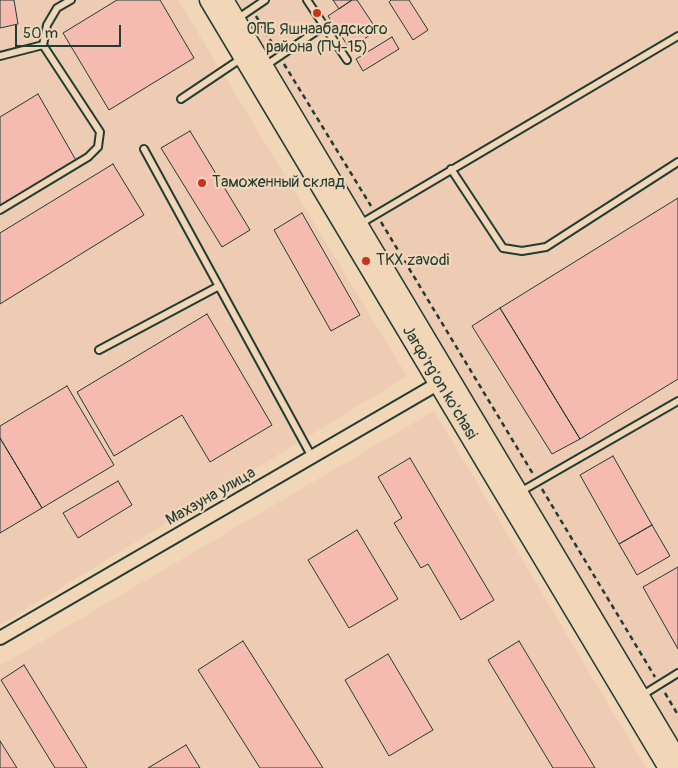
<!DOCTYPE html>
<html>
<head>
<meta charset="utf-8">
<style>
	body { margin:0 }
	#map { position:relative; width:678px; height:768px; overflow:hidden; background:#f1d6b8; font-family:Pangolin,sans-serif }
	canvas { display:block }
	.scale { position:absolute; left:15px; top:25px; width:106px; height:22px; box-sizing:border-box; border:2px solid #1f3d34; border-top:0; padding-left:6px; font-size:15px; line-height:18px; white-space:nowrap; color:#1f3d34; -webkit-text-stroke:4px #f1d6b8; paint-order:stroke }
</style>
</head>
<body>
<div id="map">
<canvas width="678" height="768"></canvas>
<div class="scale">50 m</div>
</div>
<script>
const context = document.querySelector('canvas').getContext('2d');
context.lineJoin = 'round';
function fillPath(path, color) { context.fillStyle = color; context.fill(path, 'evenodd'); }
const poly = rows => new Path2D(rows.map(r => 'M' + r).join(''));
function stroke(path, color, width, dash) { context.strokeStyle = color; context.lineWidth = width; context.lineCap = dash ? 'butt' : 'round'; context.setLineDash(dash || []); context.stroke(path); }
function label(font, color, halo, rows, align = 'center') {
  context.font = font + ' Pangolin,sans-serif'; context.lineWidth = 4.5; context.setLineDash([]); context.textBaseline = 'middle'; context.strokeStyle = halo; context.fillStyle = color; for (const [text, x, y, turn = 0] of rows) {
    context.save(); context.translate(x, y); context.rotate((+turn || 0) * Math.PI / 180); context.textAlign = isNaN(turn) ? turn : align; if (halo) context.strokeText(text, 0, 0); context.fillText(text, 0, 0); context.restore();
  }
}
const built = poly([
	[0,0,178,0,407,376,0,625],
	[229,0,678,0,678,741],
	[434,411,646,768,0,768,0,666]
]);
const building = poly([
	[0,0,14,0,18,24,0,28,0,0],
	[117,0,160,0,194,58,109,110,63,33,117,0],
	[333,0,352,0,339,9,333,0],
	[352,0,357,0,377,30,350,49,328,16,352,0],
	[391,0,409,0,428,30,413,40,389,2,391,0],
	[392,37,399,49,363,71,356,59,392,37],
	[38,94,77,162,0,207,0,117,38,94],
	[190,131,250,230,222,247,161,148,190,131],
	[113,164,144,215,0,304,0,233,113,164],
	[678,198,678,379,580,439,500,308,678,198],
	[302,213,360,315,331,331,274,230,302,213],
	[500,308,580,439,552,454,472,326,500,308],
	[207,314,272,425,210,462,182,415,114,456,77,392,207,314],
	[67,386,114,465,42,508,0,438,0,426,67,386],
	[0,438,42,508,0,533,0,438],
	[613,456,652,525,619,544,580,475,613,456],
	[410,458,494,600,461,620,428,564,421,568,394,523,402,518,378,477,410,458],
	[118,481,132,505,78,538,63,513,118,481],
	[652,525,670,556,637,575,619,544,652,525],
	[357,530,398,599,349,628,308,560,357,530],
	[678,567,678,649,643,587,678,567],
	[243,641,323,768,260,768,198,670,243,641],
	[519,641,595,768,553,768,488,660,519,641],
	[388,654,433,730,389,756,345,680,388,654],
	[24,665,87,768,55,768,1,680,24,665],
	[0,741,17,768,0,768,0,741],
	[186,745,200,768,148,768,186,745]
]);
const path = poly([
	[256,16,275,48],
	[284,64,371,206],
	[381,222,533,474],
	[542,489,655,677],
	[665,693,678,715]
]);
const lane = poly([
	[307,0,347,60],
	[237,19,265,0],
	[0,56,43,45,47,25,57,8,71,0],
	[265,66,324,26],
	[181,99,242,58],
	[144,149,312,457],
	[451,169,503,248,522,251,546,247,678,162],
	[0,210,88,157,98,147,100,132,43,45],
	[360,224,678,36],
	[99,350,219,286],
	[520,492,678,401],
	[641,696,678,673]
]);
const street = poly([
	[0,638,439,383]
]);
const secondary = poly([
	[209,0,668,768],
	[224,0,678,760]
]);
const markers = [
	[317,13,5,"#c8321e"],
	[202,183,5,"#c8321e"],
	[366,261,5,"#c8321e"]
];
const poiNames = [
	["ОПБ Яшнаабадского",317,30,"center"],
	["района (ПЧ-15)",317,48,"center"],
	["Таможенный склад",212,183],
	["TKX zavodi",376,261]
];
const streetNames = [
	["Jarqo'rg'on ko'chasi",439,383,59],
	["Махзуна улица",211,497,-30]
];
fillPath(built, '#eecbb3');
fillPath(building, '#f6bbb0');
stroke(building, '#1f3d34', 1);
stroke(lane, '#1f3d34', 10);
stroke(street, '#1f3d34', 16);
stroke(secondary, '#1f3d34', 21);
stroke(path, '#1f3d34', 2.5, [5, 4]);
stroke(lane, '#f1d6b8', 6);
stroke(street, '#f1d6b8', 12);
stroke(secondary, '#f1d6b8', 18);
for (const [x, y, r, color] of markers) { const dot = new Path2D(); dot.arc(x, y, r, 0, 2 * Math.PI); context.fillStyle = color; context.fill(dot); stroke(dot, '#f1d6b8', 2); }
label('16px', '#1f3d34', '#f1d6b8', poiNames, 'left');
label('16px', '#1f3d34', '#f1d6b8', streetNames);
</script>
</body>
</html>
